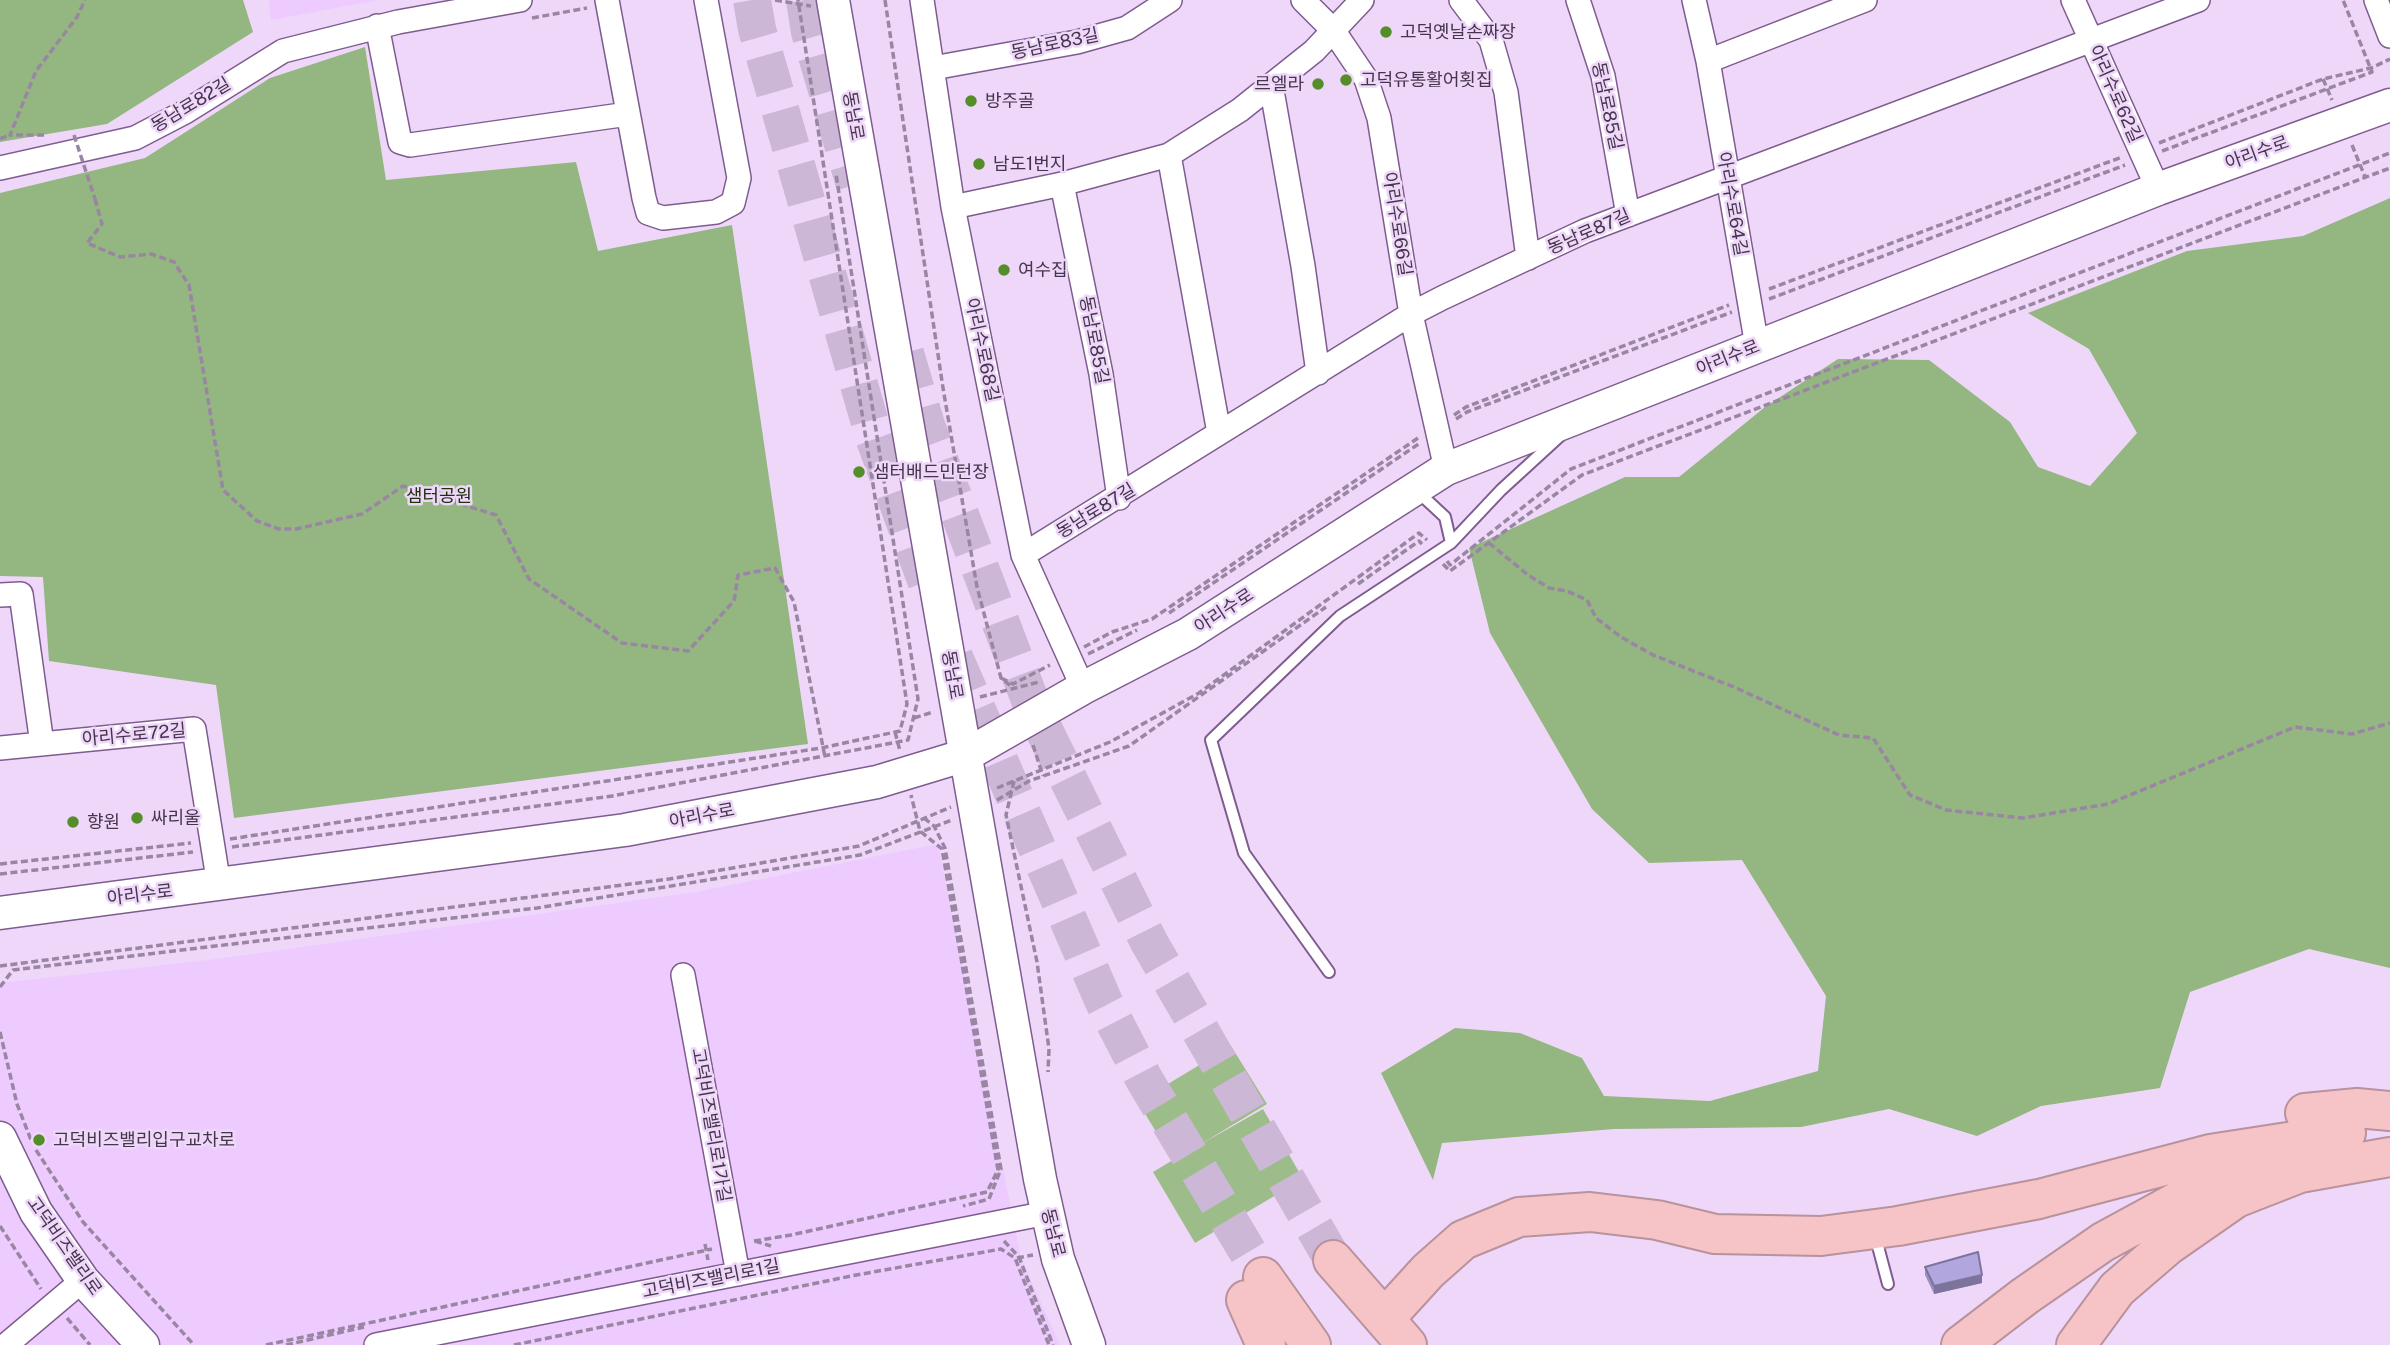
<!DOCTYPE html>
<html>
<head>
<meta charset="utf-8">
<style>
	body { margin:0 }
	canvas { display:block; background:#efd7fa }
</style>
</head>
<body>
<canvas width="2390" height="1345"></canvas>
<script>
const context = document.querySelector('canvas').getContext('2d');
context.lineJoin = 'round';
function fillPath(path, color) { context.fillStyle = color; context.fill(path, 'evenodd'); }
const poly = rows => new Path2D(rows.map(r => 'M' + r).join(''));
function stroke(path, color, width, dash) { context.strokeStyle = color; context.lineWidth = width; context.lineCap = dash ? 'butt' : 'round'; context.setLineDash(dash || []); context.stroke(path); }
function label(font, color, halo, rows, align = 'center') {
  context.font = font + ' "Public Sans","Noto Sans KR",sans-serif'; context.lineWidth = 5; context.setLineDash([]); context.textBaseline = 'middle'; context.strokeStyle = halo; context.fillStyle = color; for (const [text, x, y, turn = 0] of rows) {
    context.save(); context.translate(x, y); context.rotate((+turn || 0) * Math.PI / 180); context.textAlign = isNaN(turn) ? turn : align; if (halo) context.strokeText(text, 0, 0); context.fillText(text, 0, 0); context.restore();
  }
}
const built = poly([
	[269,0,379,0,271,20],
	[938,844,1021,1258,1060,1345,0,1345,0,983,209,960,696,892]
]);
const green = poly([
	[1231,1046,1267,1104,1201,1144,1263,1109,1303,1179,1195,1243,1153,1172,1173,1160,1138,1102]
]);
const forest = poly([
	[0,0,243,0,253,32,107,124,0,142],
	[365,47,386,180,576,162,598,251,732,225,808,744,234,818,216,685,49,661,43,577,0,576,0,193,145,158,270,78],
	[2390,198,2390,968,2309,949,2190,992,2160,1088,2041,1106,1977,1136,1889,1109,1801,1127,1614,1129,1442,1143,1433,1180,1381,1073,1455,1028,1520,1033,1582,1058,1604,1096,1710,1101,1818,1071,1826,996,1742,860,1649,863,1592,809,1490,633,1469,548,1625,477,1679,477,1765,407,1838,359,1929,360,2010,422,2038,467,2090,486,2137,433,2089,349,2028,313,2187,251,2303,236]
]);
const highwayTunnel = poly([
	[752,0,757,29,874,437,931,594],
	[805,0,810,32,855,185],
	[905,353,926,425,1033,708,1149,942,1333,1260],
	[954,657,1104,1002,1144,1079,1263,1277]
]);
const path = poly([
	[775,0,811,6],
	[885,0,943,388,977,587,1001,678,1012,687],
	[532,18,587,8],
	[2323,79,2332,100],
	[44,135,10,135,36,71,77,17,85,0],
	[0,139,10,135],
	[2159,143,2323,79,2371,68,2390,59],
	[2352,145,2365,177],
	[2162,151,2372,72,2343,0],
	[95,199,102,224,87,243,120,257,151,254,174,262,189,285,223,490,257,521,279,529,296,529,362,514,403,486,496,515,529,579,622,643,688,651,734,601,738,575,775,568,794,602,825,757],
	[1769,289,2122,157],
	[1769,299,2125,165],
	[1454,415,1466,407,1729,305],
	[1456,419,1467,412,1732,312],
	[1489,543,1528,575,1549,588,1567,591,1587,600,1596,618,1621,637,1653,655,1734,687,1839,735,1873,738,1910,795,1946,810,2023,818,2108,804,2295,727,2352,734,2390,723],
	[1447,561,1450,565,1571,469,2390,153],
	[1443,564,1450,571,1582,475,2390,168],
	[1358,584,1419,541,1422,544],
	[1169,613,1420,443],
	[1084,647,1112,632,1152,619,1418,438],
	[1088,654,1137,630],
	[1001,678,1013,684,1050,665],
	[980,697,1039,682],
	[914,718,933,712],
	[895,732,900,751],
	[1033,745,1043,776],
	[1014,781,1006,815,1037,962,1049,1049,1048,1072],
	[997,788,1110,742,1199,693,1419,533,1427,540],
	[997,800,1029,781,1129,746,1326,607],
	[924,818,934,826,945,848,1001,1169,989,1199,963,1206],
	[230,839,821,748,900,731,907,704,798,0],
	[232,847,612,796,908,740,918,699,836,174],
	[0,864,191,843],
	[0,874,193,852],
	[0,966,669,879,859,846,951,807],
	[0,987,13,970,537,908,860,855,952,820],
	[0,1032,17,1104,31,1140],
	[36,1150,83,1222,194,1345],
	[0,1226,41,1289],
	[754,1241,791,1235,987,1192,998,1170,942,849,920,831,911,795],
	[755,1241,771,1246],
	[1004,1241,1019,1257,1053,1345],
	[705,1244,708,1260],
	[1017,1258,1033,1255],
	[67,1318,90,1345],
	[266,1345,712,1249],
	[286,1345,364,1327],
	[514,1345,851,1276,1001,1249,1015,1258,1049,1345]
]);
const lane = poly([
	[1417,491,1445,517,1451,543],
	[1329,972,1244,853,1211,740,1340,616,1451,543,1501,490,1560,436],
	[1875,1235,1888,1284]
]);
const street = poly([
	[607,0,644,198,648,213,663,218,716,212,733,203,739,178,706,0],
	[922,0,953,207,1023,555,1083,688],
	[1303,0,1333,30,1366,79,1379,118,1411,314,1446,469],
	[1461,0,1491,40,1506,92,1528,258],
	[1578,0,1603,76,1628,215],
	[1694,0,1708,61,1757,346],
	[2073,0,2158,189],
	[2376,0,2390,36],
	[377,26,400,142,410,145,628,114],
	[1708,61,1865,0],
	[933,68,1077,42,1127,28,1170,0],
	[1271,85,1303,266,1318,373],
	[1169,155,1219,433],
	[0,168,135,138,185,112,283,51,398,22,520,0],
	[1062,184,1101,374,1119,498],
	[953,207,1062,184,1169,155,1240,110,1314,51,1362,0],
	[1023,555,1411,314,1442,298,1585,231,2198,0],
	[0,595,21,594,42,744],
	[0,748,194,729,219,885],
	[683,975,738,1274],
	[6,1345,83,1280],
	[376,1345,1047,1213]
]);
const secondary = poly([
	[833,0,1040,1179,1058,1259,1089,1345],
	[0,913,625,830,877,782,966,755,1083,688,1188,634,1446,469,2158,189,2390,105],
	[0,1138,36,1212,83,1280,143,1345]
]);
const highway = poly([
	[2305,1113,2357,1108,2390,1111],
	[1333,1260,1407,1345],
	[1263,1277,1311,1345],
	[1246,1300,1266,1345],
	[1397,1305,1428,1271,1463,1240,1519,1217,1590,1212,1657,1220,1715,1234,1821,1236,1898,1226,2039,1199,2210,1154,2346,1133],
	[1961,1345,2025,1296,2103,1242,2206,1186,2266,1159],
	[2076,1345,2117,1289,2167,1246,2236,1198,2300,1173,2390,1157]
]);
const pathBridge = poly([
	[74,135,95,199]
]);
const wall = poly([
	[1925,1267,1982,1283,1934,1294,1925,1275]
]);
const shadedWall = poly([
	[1982,1275,1982,1283,1934,1294,1934,1286]
]);
const building = poly([
	[1978,1252,1982,1275,1934,1286,1925,1267,1978,1252]
]);
const markers = [
	[1386,32,7,"#548d29"],
	[1346,80,7,"#548d29"],
	[1318,84,7,"#548d29"],
	[971,101,7,"#548d29"],
	[979,164,7,"#548d29"],
	[1004,270,7,"#548d29"],
	[859,472,7,"#548d29"],
	[137,818,7,"#548d29"],
	[73,822,7,"#548d29"],
	[39,1140,7,"#548d29"]
];
const poiNames = [
	["고덕옛날손짜장",1400,32],
	["고덕유통활어횟집",1360,80],
	["르엘라",1304,84,"right"],
	["방주골",985,101],
	["남도1번지",993,164],
	["여수집",1018,270],
	["샘터배드민턴장",873,472],
	["싸리울",151,818],
	["향원",87,822],
	["고덕비즈밸리입구교차로",53,1140]
];
const streetNames = [
	["동남로83길",1055,44,-12],
	["아리수로62길",2115,94,66],
	["동남로82길",191,105,-31],
	["동남로85길",1607,106,78],
	["동남로",853,116,80],
	["아리수로",2257,153,-20],
	["아리수로64길",1732,204,80],
	["아리수로66길",1397,224,81],
	["동남로87길",1589,232,-23],
	["동남로85길",1094,340,79],
	["아리수로68길",982,350,78],
	["아리수로",1728,358,-22],
	["동남로87길",1096,511,-31],
	["아리수로",1224,611,-33],
	["동남로",952,675,80],
	["아리수로72길",134,735,-5],
	["아리수로",702,816,-11],
	["아리수로",140,895,-7],
	["고덕비즈밸리로1가길",711,1125,80],
	["동남로",1053,1233,76],
	["고덕비즈밸리로",64,1246,55],
	["고덕비즈밸리로1길",711,1279,-11]
];
const parkNames = [
	["샘터공원",439,496]
];
fillPath(built, '#edcbfe');
fillPath(green, '#9cbd8a');
fillPath(forest, '#94b681');
stroke(highwayTunnel, '#cdb7d7', 38, [38, 19]);
stroke(lane, '#7f5c8f', 14);
stroke(street, '#7f5c8f', 26);
stroke(secondary, '#7f5c8f', 35);
stroke(highway, '#b8929c', 42);
stroke(path, '#9986a2', 3.5, [7, 3.5]);
stroke(lane, '#fff', 10);
stroke(street, '#fff', 23);
stroke(secondary, '#fff', 32);
stroke(highway, '#f6c4c7', 38);
stroke(pathBridge, '#9986a2', 3.5, [7, 3.5]);
fillPath(wall, '#998fc0');
fillPath(shadedWall, '#7d749c');
fillPath(building, '#b2a6df');
stroke(building, '#7d749c', 2);
for (const [x, y, r, color] of markers) { const dot = new Path2D(); dot.arc(x, y, r, 0, 2 * Math.PI); context.fillStyle = color; context.fill(dot); stroke(dot, '#efd7fa', 2.5); }
label('18px', '#45364d', '#efd7fa', poiNames, 'left');
label('18px', '#45364d', '#efd7fa', streetNames);
label('18px', '#1c320d', '#efd7fa', parkNames);
</script>
</body>
</html>
